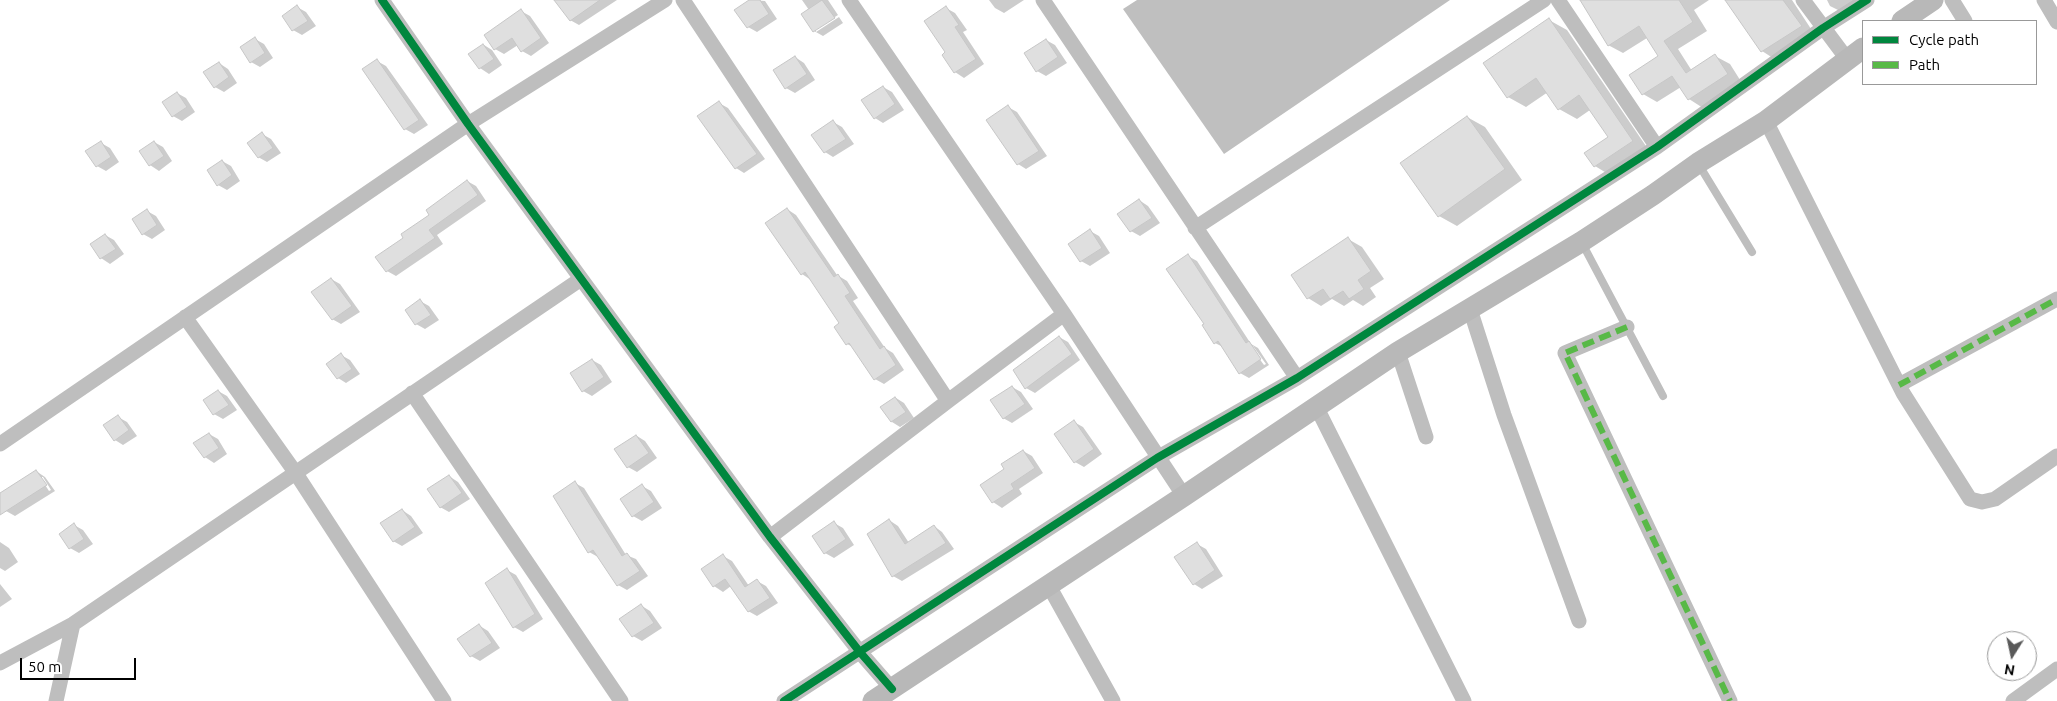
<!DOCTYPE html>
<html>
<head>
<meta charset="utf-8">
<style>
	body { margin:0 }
	#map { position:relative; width:2057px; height:701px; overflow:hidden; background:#fff; font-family:Ubuntu,sans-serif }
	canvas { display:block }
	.legend { position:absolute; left:1862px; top:20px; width:175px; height:65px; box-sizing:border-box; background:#fff; border:1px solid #999; margin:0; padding:6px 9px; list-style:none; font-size:15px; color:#000 }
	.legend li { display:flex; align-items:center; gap:10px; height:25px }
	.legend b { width:25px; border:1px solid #999 }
	.north { position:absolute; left:1987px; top:631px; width:50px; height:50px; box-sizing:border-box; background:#fff; border:1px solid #999; border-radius:50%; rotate:190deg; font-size:14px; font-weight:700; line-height:20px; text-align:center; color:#000 }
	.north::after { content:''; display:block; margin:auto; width:18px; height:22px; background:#595959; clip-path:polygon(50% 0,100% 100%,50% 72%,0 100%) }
	.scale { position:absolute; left:20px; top:658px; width:116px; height:22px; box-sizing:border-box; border:2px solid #000; border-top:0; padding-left:6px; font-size:15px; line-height:18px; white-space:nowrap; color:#000; -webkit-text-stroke:4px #fff; paint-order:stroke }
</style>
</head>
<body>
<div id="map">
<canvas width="2057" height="701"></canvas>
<ul class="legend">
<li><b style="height:6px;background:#00873e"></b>Cycle path</li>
<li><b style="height:6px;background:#58b947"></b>Path</li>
</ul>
<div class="north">N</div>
<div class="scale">50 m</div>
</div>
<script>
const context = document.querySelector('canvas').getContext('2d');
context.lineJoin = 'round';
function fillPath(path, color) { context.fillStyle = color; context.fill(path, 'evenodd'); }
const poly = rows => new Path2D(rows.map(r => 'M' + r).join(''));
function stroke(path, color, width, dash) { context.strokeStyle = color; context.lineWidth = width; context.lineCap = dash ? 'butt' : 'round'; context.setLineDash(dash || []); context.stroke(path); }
const water = poly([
	[1137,0,1450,0,1224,154,1123,9]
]);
const shadow = poly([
	[556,0,617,0,579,25,570,20],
	[751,0,765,1,777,19,757,32,748,27],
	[802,0,828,0,838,15,816,29,816,32,839,17,843,23,823,36,814,31,809,10],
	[989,0,1024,0,1004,13,995,8],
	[1584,0,1709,0,1694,10,1707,31,1678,49,1692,71,1715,56,1730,64,1742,83,1703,108,1689,99,1681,87,1657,102,1643,94,1660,56,1647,38,1623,53,1608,45],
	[1727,0,1792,0,1815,35,1776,60,1762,51],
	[1827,0,1861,0,1842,12,1830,6],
	[297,7,306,12,316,26,302,35,293,30],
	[946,8,955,13,967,30,963,32,984,64,964,78,955,72,947,53],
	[521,11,530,16,549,43,531,56,522,51,518,45,504,54,495,49],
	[1549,20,1567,30,1650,152,1613,177,1595,166,1586,153,1609,137,1590,110,1577,119,1559,109,1548,92,1526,107,1508,97],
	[255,39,264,44,273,58,260,67,251,62],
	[1046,40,1055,45,1067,63,1046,76,1037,71],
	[484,45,492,50,502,65,489,74,480,68,470,54],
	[795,57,804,63,815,80,795,93,786,88],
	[377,61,386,66,428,125,414,134,405,129,364,70],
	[219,63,228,69,237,83,224,92,215,87],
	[883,87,892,92,904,110,883,123,875,118],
	[177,93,186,98,195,112,182,121,173,116],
	[719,103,728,108,765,159,744,173,736,168],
	[1008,107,1017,112,1047,156,1026,169,1018,164],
	[1467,117,1485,127,1522,180,1457,226,1439,216],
	[833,122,842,127,854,144,833,157,825,152],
	[262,134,271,139,281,153,267,162,258,157],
	[154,142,163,147,172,161,159,171,150,165,140,151],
	[101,143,110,148,119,162,106,171,97,166],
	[222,161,231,166,240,181,227,190,218,185],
	[467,181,476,186,486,201,437,235,443,244,396,276,387,271,405,238],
	[1139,200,1148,206,1160,223,1140,236,1131,231],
	[787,209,796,215,837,275,847,281,858,298,853,301,885,348,893,353,904,370,884,384,875,379,855,348,847,344,841,323,811,280,802,274],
	[147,211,156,216,165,230,152,239,143,234],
	[1090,231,1099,236,1110,253,1090,266,1081,261],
	[105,235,114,240,124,254,110,264,101,258,92,244],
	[1348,239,1362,247,1384,279,1370,288,1376,297,1363,306,1353,300,1344,306,1332,299,1321,306,1308,298],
	[1188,256,1197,261,1251,344,1258,348,1269,365,1249,378,1240,373,1223,347,1215,343,1206,324],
	[1250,346,1253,346,1266,364,1264,365],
	[331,279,340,284,360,312,341,324,332,319],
	[420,301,429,306,439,320,425,329,416,324],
	[1059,337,1068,342,1080,360,1035,393,1026,388],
	[341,355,350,360,360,374,346,383,338,378],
	[592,360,601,365,612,382,592,396,583,391],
	[1012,387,1021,392,1033,409,1012,423,1003,418],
	[218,391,227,396,237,410,223,419,214,414,205,400],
	[896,398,904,403,914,418,900,427,892,422],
	[118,417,127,422,137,436,123,445,115,440],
	[1074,422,1083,427,1102,454,1084,467,1075,462],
	[209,434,218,439,227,454,214,463,205,457],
	[637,436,645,441,657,458,637,472,628,467],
	[1023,451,1032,456,1043,473,1019,489,1022,494,1002,508,993,502,982,485,1006,469],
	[36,471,45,477,55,491,15,516,6,511,0,502,0,495],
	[40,477,43,477,51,490,49,491],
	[449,476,458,482,470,499,449,512,440,507],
	[575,483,584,488,626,555,636,559,648,576,627,590,618,585,598,557,589,552],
	[642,486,651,491,662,508,642,521,633,516,622,499],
	[402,510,411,516,423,533,402,546,393,541],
	[889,520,898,526,909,543,934,526,942,532,954,549,902,581,893,576,868,534],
	[834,523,843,528,854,545,834,558,825,553],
	[74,525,83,530,93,544,79,553,70,548],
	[0,542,9,548,18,562,5,571,0,568],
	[1197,544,1206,549,1223,576,1202,589,1194,584],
	[723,556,732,561,749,586,757,581,766,586,778,603,757,616,748,611,731,586,723,592,714,586,703,569],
	[507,570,516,575,543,619,523,632,514,627],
	[0,584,12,599,0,607],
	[642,606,650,611,662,628,642,641,633,636],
	[480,626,488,631,500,648,480,661,471,656]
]);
const building = poly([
	[554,0,600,0,570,21,554,0],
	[749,0,760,0,769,14,747,28,734,10,749,0],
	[822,0,835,18,813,32,801,14,822,0],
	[1580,0,1679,0,1693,22,1664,41,1686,73,1715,54,1728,74,1688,100,1672,76,1642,95,1629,75,1658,56,1639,26,1608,46,1580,0],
	[1725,0,1783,0,1802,26,1761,52,1725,0],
	[297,5,308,21,292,31,282,16,297,5],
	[946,6,959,25,955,27,976,59,954,73,942,55,945,52,924,21,946,6],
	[521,9,541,38,521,52,512,38,494,50,484,35,521,9],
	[1549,18,1633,141,1594,167,1584,153,1608,137,1579,95,1558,110,1536,78,1507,98,1483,63,1549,18],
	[255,37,265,53,250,63,240,47,255,37],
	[1046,39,1058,57,1036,72,1024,53,1046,39],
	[483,44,494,59,479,69,468,54,483,44],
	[795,56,807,74,785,89,773,70,795,56],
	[377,59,419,120,404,130,362,69,377,59],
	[219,62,229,77,214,88,203,72,219,62],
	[883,86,895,104,874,119,861,100,883,86],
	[177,92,187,107,172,117,162,102,177,92],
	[719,101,757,154,735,169,697,116,719,101],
	[1008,105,1039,151,1017,165,986,120,1008,105],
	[1467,116,1505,169,1438,217,1400,163,1467,116],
	[833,120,846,139,824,153,811,135,833,120],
	[262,132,273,148,258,158,247,143,262,132],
	[101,141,111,157,96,167,85,151,101,141],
	[154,141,164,156,149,166,139,151,154,141],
	[222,160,232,175,217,186,207,170,222,160],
	[467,180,478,195,429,230,435,238,386,272,375,257,403,238,401,234,429,215,426,210,467,180],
	[1139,199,1152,218,1130,232,1117,214,1139,199],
	[787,208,834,277,838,274,850,293,845,296,880,349,884,346,896,365,874,380,849,343,846,345,834,327,839,323,805,272,801,275,765,223,787,208],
	[147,209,157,225,142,235,132,219,147,209],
	[1090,229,1102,248,1080,262,1068,244,1090,229],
	[105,234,116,249,100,259,90,244,105,234],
	[1348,237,1371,271,1358,280,1364,289,1349,299,1343,291,1330,299,1323,289,1307,299,1291,275,1348,237],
	[1188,254,1246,343,1249,341,1261,359,1239,374,1218,341,1214,344,1202,325,1204,324,1166,269,1188,254],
	[331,278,352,306,332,320,311,292,331,278],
	[420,299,431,315,415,325,405,310,420,299],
	[1059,336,1072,354,1025,389,1013,370,1059,336],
	[341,353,352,369,337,379,326,364,341,353],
	[592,359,604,377,582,392,570,373,592,359],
	[1012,386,1025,404,1003,419,990,400,1012,386],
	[218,390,229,405,213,415,203,400,218,390],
	[895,397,906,412,891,422,880,407,895,397],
	[118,415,129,430,114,441,103,425,118,415],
	[1074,420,1094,449,1074,463,1054,434,1074,420],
	[209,433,219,448,204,458,193,443,209,433],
	[636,435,649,453,627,468,614,449,636,435],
	[1023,450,1035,468,1011,484,1014,489,992,503,980,485,1004,469,1001,464,1023,450],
	[36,470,47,485,0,515,0,493,36,470],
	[449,475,462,493,440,508,427,489,449,475],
	[575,481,622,556,627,553,640,571,617,586,593,550,588,553,553,496,575,481],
	[642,484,654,502,632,517,620,499,642,484],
	[402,509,415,527,393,542,380,523,402,509],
	[889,519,905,544,934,525,946,543,892,577,867,534,889,519],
	[834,521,846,539,824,554,812,536,834,521],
	[74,523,84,539,69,549,59,534,74,523],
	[1197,542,1215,570,1193,585,1174,557,1197,542],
	[723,554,745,587,757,579,770,598,748,612,725,579,713,587,701,569,723,554],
	[507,568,535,614,513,628,485,583,507,568],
	[641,604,654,623,632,637,619,619,641,604],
	[479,624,492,643,470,657,457,639,479,624]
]);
const lane = poly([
	[1699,165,1752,252],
	[1582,243,1663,396]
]);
const street = poly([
	[382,0,468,124,770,537,859,651,892,689],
	[683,0,948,401,770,537],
	[849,0,1064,314,1184,496],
	[1043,0,1297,378],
	[1558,0,1657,147],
	[1803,0,1847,59],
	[1952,0,1965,21],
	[2044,0,2057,22],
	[1766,121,1903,393,1970,499,1982,502,1995,499,2057,456],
	[1195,228,1544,0],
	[1470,309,1504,415,1579,621],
	[185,317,295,472,444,701],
	[1627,327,1565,353,1730,701],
	[1398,352,1426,437],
	[1899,385,2057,299],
	[412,393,621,701],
	[948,401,1064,314],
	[1316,406,1464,701],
	[0,444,468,124,665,0],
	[1049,586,1113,701],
	[0,663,73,624,581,279],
	[56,701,73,624],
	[784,701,1157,458,1297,378,1657,147,1823,28,1867,0],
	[2013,701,2057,669]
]);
const secondary = poly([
	[1902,21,1933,0],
	[873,701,1184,496,1398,352,1581,242,1653,195,1698,163,1766,121,1863,48]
]);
const quiet = poly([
	[1627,327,1565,353,1730,701],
	[1899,385,2057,299]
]);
const cycleway = poly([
	[382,0,468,124,770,537,859,651,892,689],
	[784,701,1157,458,1297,378,1657,147,1823,28,1867,0]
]);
fillPath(water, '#bfbfbf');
fillPath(shadow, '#0003');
fillPath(building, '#dfdfdf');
stroke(building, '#c7c7c7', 1);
stroke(lane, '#bebebe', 8);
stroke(street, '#bebebe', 15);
stroke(secondary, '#b8b8b8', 21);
stroke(quiet, '#58b947', 6, [12, 6]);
stroke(cycleway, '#00873e', 8);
</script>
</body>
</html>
